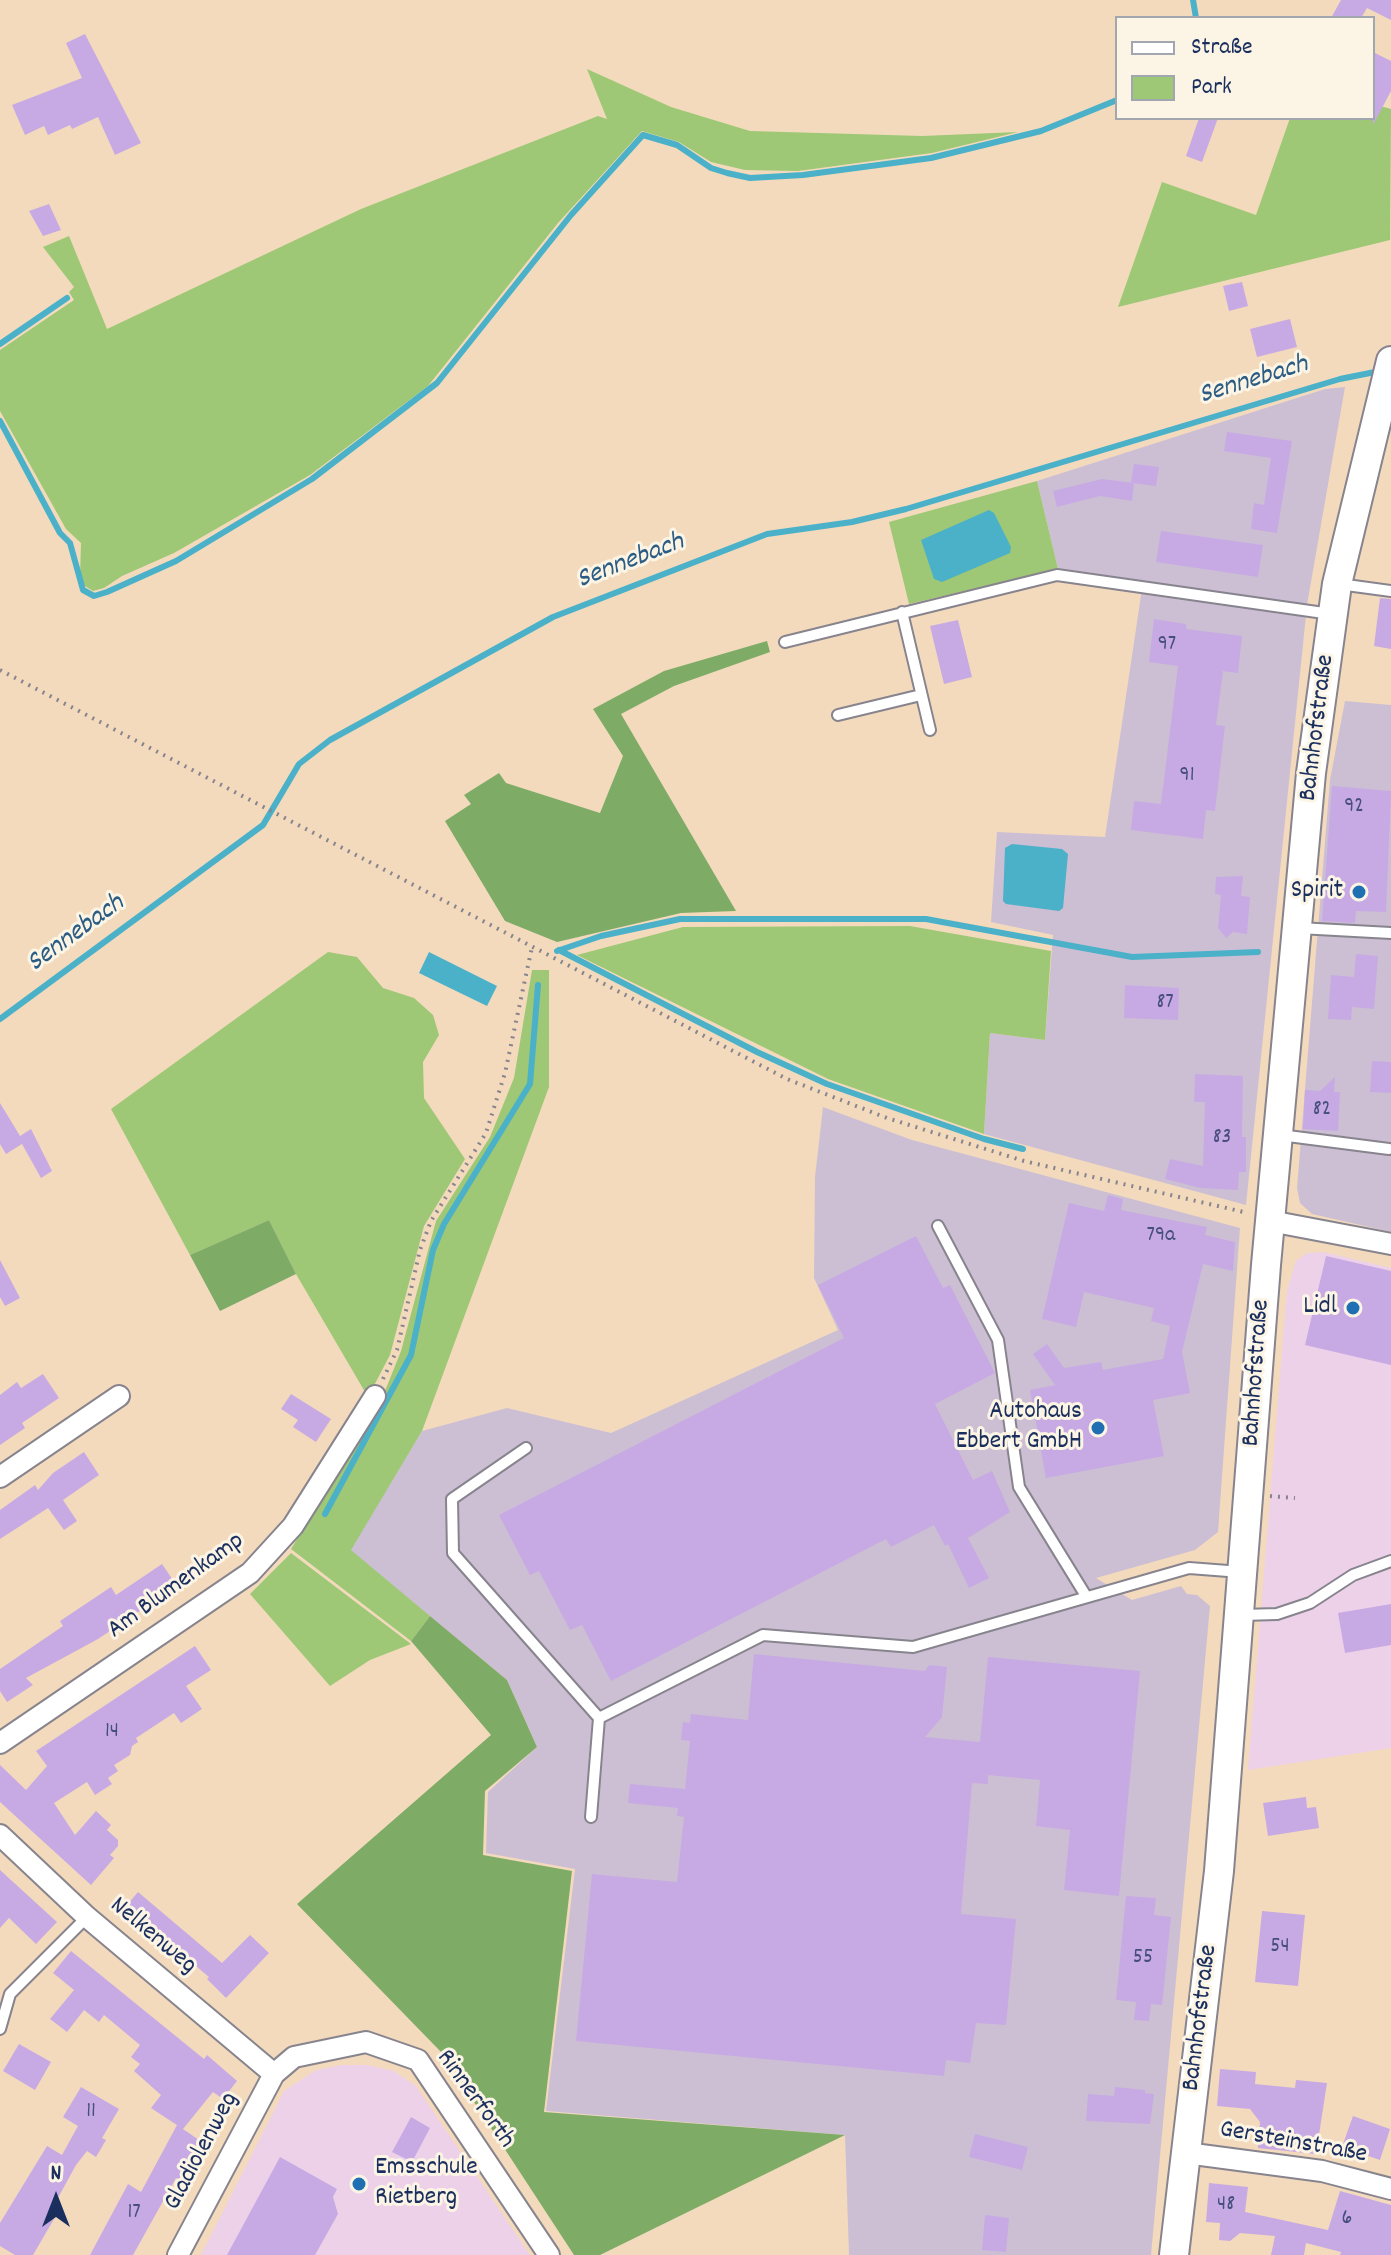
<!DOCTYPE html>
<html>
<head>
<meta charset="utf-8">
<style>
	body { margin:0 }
	#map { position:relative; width:1391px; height:2255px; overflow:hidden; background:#f3dabd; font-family:Dekko,sans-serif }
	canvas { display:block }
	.legend { position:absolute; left:1115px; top:16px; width:260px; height:104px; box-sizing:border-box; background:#fcf5e5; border:2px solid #a2a6af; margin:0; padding:10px 14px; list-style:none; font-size:24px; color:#1b2f5e }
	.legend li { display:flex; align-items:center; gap:16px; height:40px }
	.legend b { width:40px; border:2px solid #a2a6af }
	.north { position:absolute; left:16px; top:2159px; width:80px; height:80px; -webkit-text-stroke:6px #fcf5e5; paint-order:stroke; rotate:0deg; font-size:22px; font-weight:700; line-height:32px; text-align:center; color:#1b2f5e }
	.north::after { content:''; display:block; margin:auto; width:28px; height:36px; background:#1b2f5e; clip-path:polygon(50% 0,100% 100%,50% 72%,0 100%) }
</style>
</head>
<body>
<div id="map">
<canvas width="1391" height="2255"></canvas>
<ul class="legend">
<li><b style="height:10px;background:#fff"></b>Straße</li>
<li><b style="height:22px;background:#9ec875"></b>Park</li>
</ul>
<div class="north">N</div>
</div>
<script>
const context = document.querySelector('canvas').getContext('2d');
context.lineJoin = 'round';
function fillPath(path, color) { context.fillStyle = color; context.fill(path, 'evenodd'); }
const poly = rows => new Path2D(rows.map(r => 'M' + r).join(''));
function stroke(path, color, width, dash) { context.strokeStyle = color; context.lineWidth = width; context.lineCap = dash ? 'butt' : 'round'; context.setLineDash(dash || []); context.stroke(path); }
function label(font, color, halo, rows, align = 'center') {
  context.font = font + ' Dekko,sans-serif'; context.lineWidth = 6; context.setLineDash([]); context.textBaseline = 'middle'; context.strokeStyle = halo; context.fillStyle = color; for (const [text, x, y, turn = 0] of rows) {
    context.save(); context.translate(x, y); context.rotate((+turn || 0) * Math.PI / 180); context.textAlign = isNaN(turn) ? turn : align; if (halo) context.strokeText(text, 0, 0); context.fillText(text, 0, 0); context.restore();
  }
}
const built = poly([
	[1324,1252,1391,1268,1391,1748,1248,1770,1287,1290,1296,1261,1307,1253],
	[342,2065,367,2065,394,2071,416,2086,530,2255,201,2255,284,2091,316,2070]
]);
const industrial = poly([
	[1345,387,1307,605,1246,1205,984,1134,990,1033,1045,1040,1053,935,991,922,997,832,1105,837,1143,582,1058,569,1037,481,1325,389],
	[1345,701,1391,705,1391,1232,1312,1214,1300,1203,1297,1188,1330,780],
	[823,1107,912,1140,1240,1228,1218,1532,1195,1550,1096,1578,1132,1600,1181,1586,1187,1594,1197,1595,1210,1606,1151,2255,849,2255,845,2135,546,2111,575,1869,486,1853,488,1792,537,1747,507,1680,350,1550,422,1431,507,1408,611,1433,838,1330,814,1278,815,1177]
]);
const green = poly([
	[587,69,671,107,750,131,922,136,1018,132,932,153,798,171,745,170,711,162,679,142,642,131,558,223,428,386,310,475,174,553,122,576,104,588,93,591,85,586,80,577,81,543,66,529,0,411,0,350,74,300,69,292,74,287,43,247,69,236,107,329,361,209,598,116,607,119],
	[1373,104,1391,109,1390,240,1118,307,1162,182,1256,215,1290,118,1373,118],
	[1037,481,1058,569,909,604,889,522],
	[910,926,1051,951,1045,1040,990,1033,984,1134,828,1079,577,955,683,927],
	[328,952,357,957,383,988,414,998,433,1015,439,1035,423,1062,424,1098,465,1159,424,1226,390,1355,368,1397,296,1274,269,1220,190,1255,111,1109],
	[532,970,549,970,549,1087,422,1431,351,1550,430,1616,411,1641,291,1549,381,1401,401,1351,436,1221,490,1137,514,1078],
	[291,1553,411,1644,370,1660,330,1686,250,1594]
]);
const forest = poly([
	[767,641,770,652,674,686,621,714,736,911,681,913,557,942,505,921,445,821,471,804,464,795,499,773,506,783,600,813,623,756,593,709,664,671],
	[269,1220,296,1274,220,1311,190,1255],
	[430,1616,507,1680,537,1747,485,1791,483,1855,572,1871,544,2112,845,2135,600,2255,574,2255,442,2053,297,1904,491,1735,411,1641]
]);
const water = poly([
	[989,510,994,513,1011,547,1010,553,942,582,934,579,921,540],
	[1012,844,1062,849,1068,854,1063,908,1059,911,1006,904,1003,901,1005,848],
	[429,952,497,986,487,1006,419,973]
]);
const stream = poly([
	[1193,0,1196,18],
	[0,344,67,298],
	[0,421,60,533,70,543,83,590,94,596,107,592,176,561,312,479,437,383,571,215,643,135,677,145,711,168,727,173,750,178,803,175,931,158,1041,131,1117,100],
	[559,950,757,1052,827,1084,984,1139,1023,1149],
	[557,951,601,936,680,919,926,919,1132,957,1258,952],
	[0,1019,263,825,299,764,330,740,553,617,767,534,852,522,906,509,1340,379,1380,371],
	[325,1514,411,1355,433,1250,444,1224,530,1084,538,985]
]);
const building = poly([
	[1341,0,1391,0,1391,20,1367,8,1361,18,1331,18],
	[85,34,141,143,115,155,98,117,72,129,70,125,48,135,44,126,25,135,12,105,82,78,66,43],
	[1373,52,1391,61,1391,91,1373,125],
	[1199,118,1218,118,1202,162,1186,156],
	[49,204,61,230,43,236,29,211],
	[1242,282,1248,306,1229,311,1223,286],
	[1290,319,1297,347,1257,357,1250,329],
	[1227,432,1292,441,1277,533,1251,529,1254,503,1264,505,1271,458,1224,451],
	[1134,464,1159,467,1156,486,1131,483],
	[1102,479,1134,483,1132,501,1100,496,1057,507,1053,491],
	[1161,531,1263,545,1258,577,1156,562],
	[1380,598,1391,599,1391,649,1374,646],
	[1154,619,1186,624,1186,629,1242,636,1238,673,1223,671,1216,725,1225,726,1215,811,1206,810,1203,839,1131,830,1134,801,1161,804,1178,666,1149,662],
	[958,620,972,677,944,684,930,626],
	[1332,786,1391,791,1386,912,1356,911,1355,923,1322,921],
	[1243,876,1241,896,1250,897,1247,934,1233,932,1226,938,1218,928,1221,895,1215,894,1216,877],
	[1356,954,1378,956,1374,1009,1352,1007,1351,1020,1328,1019,1331,975,1354,977],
	[1125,985,1179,988,1178,1020,1124,1018],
	[1372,1061,1391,1062,1391,1093,1370,1092],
	[1195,1074,1243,1076,1242,1137,1246,1137,1246,1172,1239,1172,1238,1190,1201,1188,1165,1179,1170,1159,1203,1166,1205,1102,1194,1102],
	[1335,1077,1334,1092,1340,1092,1338,1131,1303,1129,1305,1090,1320,1091],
	[0,1103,20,1136,31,1129,52,1171,41,1178,22,1144,6,1154,0,1144],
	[1108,1195,1123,1199,1121,1210,1207,1227,1205,1235,1235,1242,1233,1271,1203,1264,1182,1352,1190,1393,1153,1400,1164,1456,1046,1478,1030,1390,1055,1385,1033,1354,1047,1344,1064,1368,1101,1362,1103,1370,1163,1359,1170,1326,1151,1321,1154,1308,1084,1292,1076,1327,1042,1319,1069,1203,1104,1211],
	[916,1236,943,1288,950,1285,995,1373,935,1404,973,1480,992,1471,1010,1512,968,1538,989,1578,969,1588,948,1544,945,1546,934,1525,891,1547,886,1539,611,1681,582,1625,570,1630,539,1571,530,1575,499,1515,844,1338,818,1285],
	[1326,1256,1391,1271,1391,1365,1305,1345],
	[0,1260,20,1298,5,1306,0,1297],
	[43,1374,59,1398,22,1423,25,1428,0,1445,0,1395,17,1382,21,1388],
	[291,1394,331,1419,316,1442,293,1427,298,1420,281,1409],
	[84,1452,99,1475,63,1500,77,1521,64,1530,48,1508,0,1539,0,1510,35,1485,38,1490,53,1473],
	[162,1564,177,1586,98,1639,26,1678,33,1685,7,1702,0,1691,0,1669,63,1626,60,1621,111,1587,116,1595],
	[1391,1604,1391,1645,1345,1653,1338,1613],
	[195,1646,211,1670,186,1686,202,1709,181,1723,174,1713,136,1738,138,1742,132,1746,130,1755,114,1765,118,1771,108,1778,112,1784,95,1795,87,1782,54,1803,75,1835,96,1811,111,1825,107,1830,118,1840,118,1846,110,1855,114,1858,91,1885,0,1802,0,1765,26,1790,47,1766,36,1751],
	[754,1654,925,1671,929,1665,947,1667,942,1717,925,1737,980,1742,988,1657,1140,1671,1119,1896,1064,1890,1070,1830,1036,1826,1040,1780,988,1775,988,1784,972,1783,961,1914,1016,1919,1006,2025,976,2023,970,2063,946,2060,944,2076,576,2041,592,1874,677,1882,684,1817,677,1816,678,1808,628,1803,630,1784,685,1789,690,1741,681,1740,683,1722,690,1723,691,1714,748,1720],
	[1306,1797,1307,1808,1316,1807,1319,1828,1268,1836,1263,1803],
	[0,1870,57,1922,36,1944,9,1918,0,1928],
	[138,1892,222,1963,250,1935,269,1953,226,1998,207,1979,209,1977,173,1947,169,1952,121,1912],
	[1126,1896,1156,1898,1154,1915,1171,1917,1162,2005,1151,2004,1149,2021,1134,2020,1136,2002,1116,2000],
	[1262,1911,1305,1915,1298,1986,1255,1982],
	[71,1951,204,2059,207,2055,237,2081,223,2099,213,2092,183,2129,151,2108,161,2095,134,2071,140,2064,131,2057,140,2045,104,2015,99,2022,84,2010,67,2032,50,2019,74,1990,53,1973],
	[19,2044,51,2062,35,2090,3,2071],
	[1220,2069,1256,2072,1255,2084,1295,2088,1296,2080,1327,2083,1316,2154,1258,2148,1260,2122,1250,2109,1217,2106],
	[81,2087,119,2109,102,2138,106,2140,96,2157,87,2151,76,2165,48,2216,54,2219,33,2255,15,2255,0,2246,0,2223,47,2146,62,2155,78,2126,63,2117],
	[1115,2087,1145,2090,1145,2093,1154,2094,1150,2124,1086,2121,1088,2094,1114,2096],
	[1353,2116,1390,2129,1380,2160,1342,2147],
	[411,2117,430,2128,412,2162,392,2152],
	[177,2125,202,2142,180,2180,176,2178,133,2255,90,2255,128,2184,141,2192],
	[975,2134,1028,2147,1022,2170,969,2157],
	[280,2157,337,2189,333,2197,338,2214,315,2255,227,2255],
	[1209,2183,1248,2187,1245,2212,1328,2230,1340,2191,1391,2205,1391,2255,1340,2255,1341,2252,1306,2243,1304,2255,1271,2255,1275,2236,1240,2233,1230,2241,1219,2240,1220,2223,1206,2222],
	[985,2215,1009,2218,1006,2252,982,2250]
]);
const path = poly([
	[0,670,787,1079,887,1118,1024,1161,1248,1213],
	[383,1379,397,1350,420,1250,431,1221,486,1133,505,1073,532,947],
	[1270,1496,1295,1498]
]);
const service = poly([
	[1339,584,1391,591],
	[902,612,930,730],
	[785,642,1057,575,1331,614],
	[838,715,921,695],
	[1299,928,1391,933],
	[1280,1135,1389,1149],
	[938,1226,998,1340,1019,1487,1086,1596],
	[526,1448,452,1499,453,1553,599,1718,591,1817],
	[1242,1615,1277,1614,1310,1603,1353,1575,1391,1561],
	[599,1718,763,1635,913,1647,1189,1568,1241,1572],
	[0,2029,10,1994,87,1917]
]);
const minor = poly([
	[1270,1221,1391,1244],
	[0,1477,119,1396],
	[0,1743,250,1573,293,1526,375,1396],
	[0,1835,87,1917,274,2074],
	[1186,2153,1322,2171,1391,2189],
	[178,2255,274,2074,294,2057,366,2042,418,2060,549,2255]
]);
const secondary = poly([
	[1174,2255,1219,1871,1266,1265,1311,773,1337,584,1391,361]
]);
const markers = [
	[1359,892,8,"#1f6fb2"],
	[1353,1308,8,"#1f6fb2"],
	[1098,1428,8,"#1f6fb2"],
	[359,2184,8,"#1f6fb2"]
];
const numberNames = [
	["97",1167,646],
	["91",1187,777],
	["92",1354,808],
	["87",1165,1004],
	["82",1322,1111],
	["83",1222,1139],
	["79a",1161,1237],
	["14",112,1733],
	["54",1280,1948],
	["55",1143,1959],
	["11",91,2113],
	["48",1226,2206],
	["17",134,2214],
	["6",1347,2220]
];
const streetNames = [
	["Bahnhofstraße",1319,728,-83],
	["Bahnhofstraße",1258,1373,-86],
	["Am Blumenkamp",177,1587,-36],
	["Nelkenweg",152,1937,40],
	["Bahnhofstraße",1202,2018,-83],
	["Rinnerforth",474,2100,54],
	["Gersteinstraße",1293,2144,10],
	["Gladiolenweg",203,2152,-62]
];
const poiNames = [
	["Spirit",1343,892],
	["Lidl",1337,1308],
	["Autohaus",1082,1413],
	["Ebbert GmbH",1082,1443],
	["Emsschule",375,2169,"left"],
	["Rietberg",375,2199,"left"]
];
const waterNames = [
	["Sennebach",1254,382,-17],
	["Sennebach",631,563,-21],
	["Sennebach",77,935,-36]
];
fillPath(built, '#edd1e9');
fillPath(industrial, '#ccbfd4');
fillPath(green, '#9ec875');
fillPath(forest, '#7eac66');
fillPath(water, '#4ab1c9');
stroke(stream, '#4ab1c9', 6);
fillPath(building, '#c7aae3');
stroke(service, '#87848e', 14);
stroke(minor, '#87848e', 24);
stroke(secondary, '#87848e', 32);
stroke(path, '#87848e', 4, [2, 6]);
stroke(service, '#fff', 10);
stroke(minor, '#fff', 20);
stroke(secondary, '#fff', 28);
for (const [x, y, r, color] of markers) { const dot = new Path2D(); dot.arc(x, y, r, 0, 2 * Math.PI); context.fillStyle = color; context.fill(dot); stroke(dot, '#fcf5e5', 3); }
label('22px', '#464e7f', null, numberNames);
label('26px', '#1b2f5e', '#fcf5e5', streetNames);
label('26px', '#1b2f5e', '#fcf5e5', poiNames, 'right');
label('italic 28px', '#2b5c83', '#fcf5e5', waterNames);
</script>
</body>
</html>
